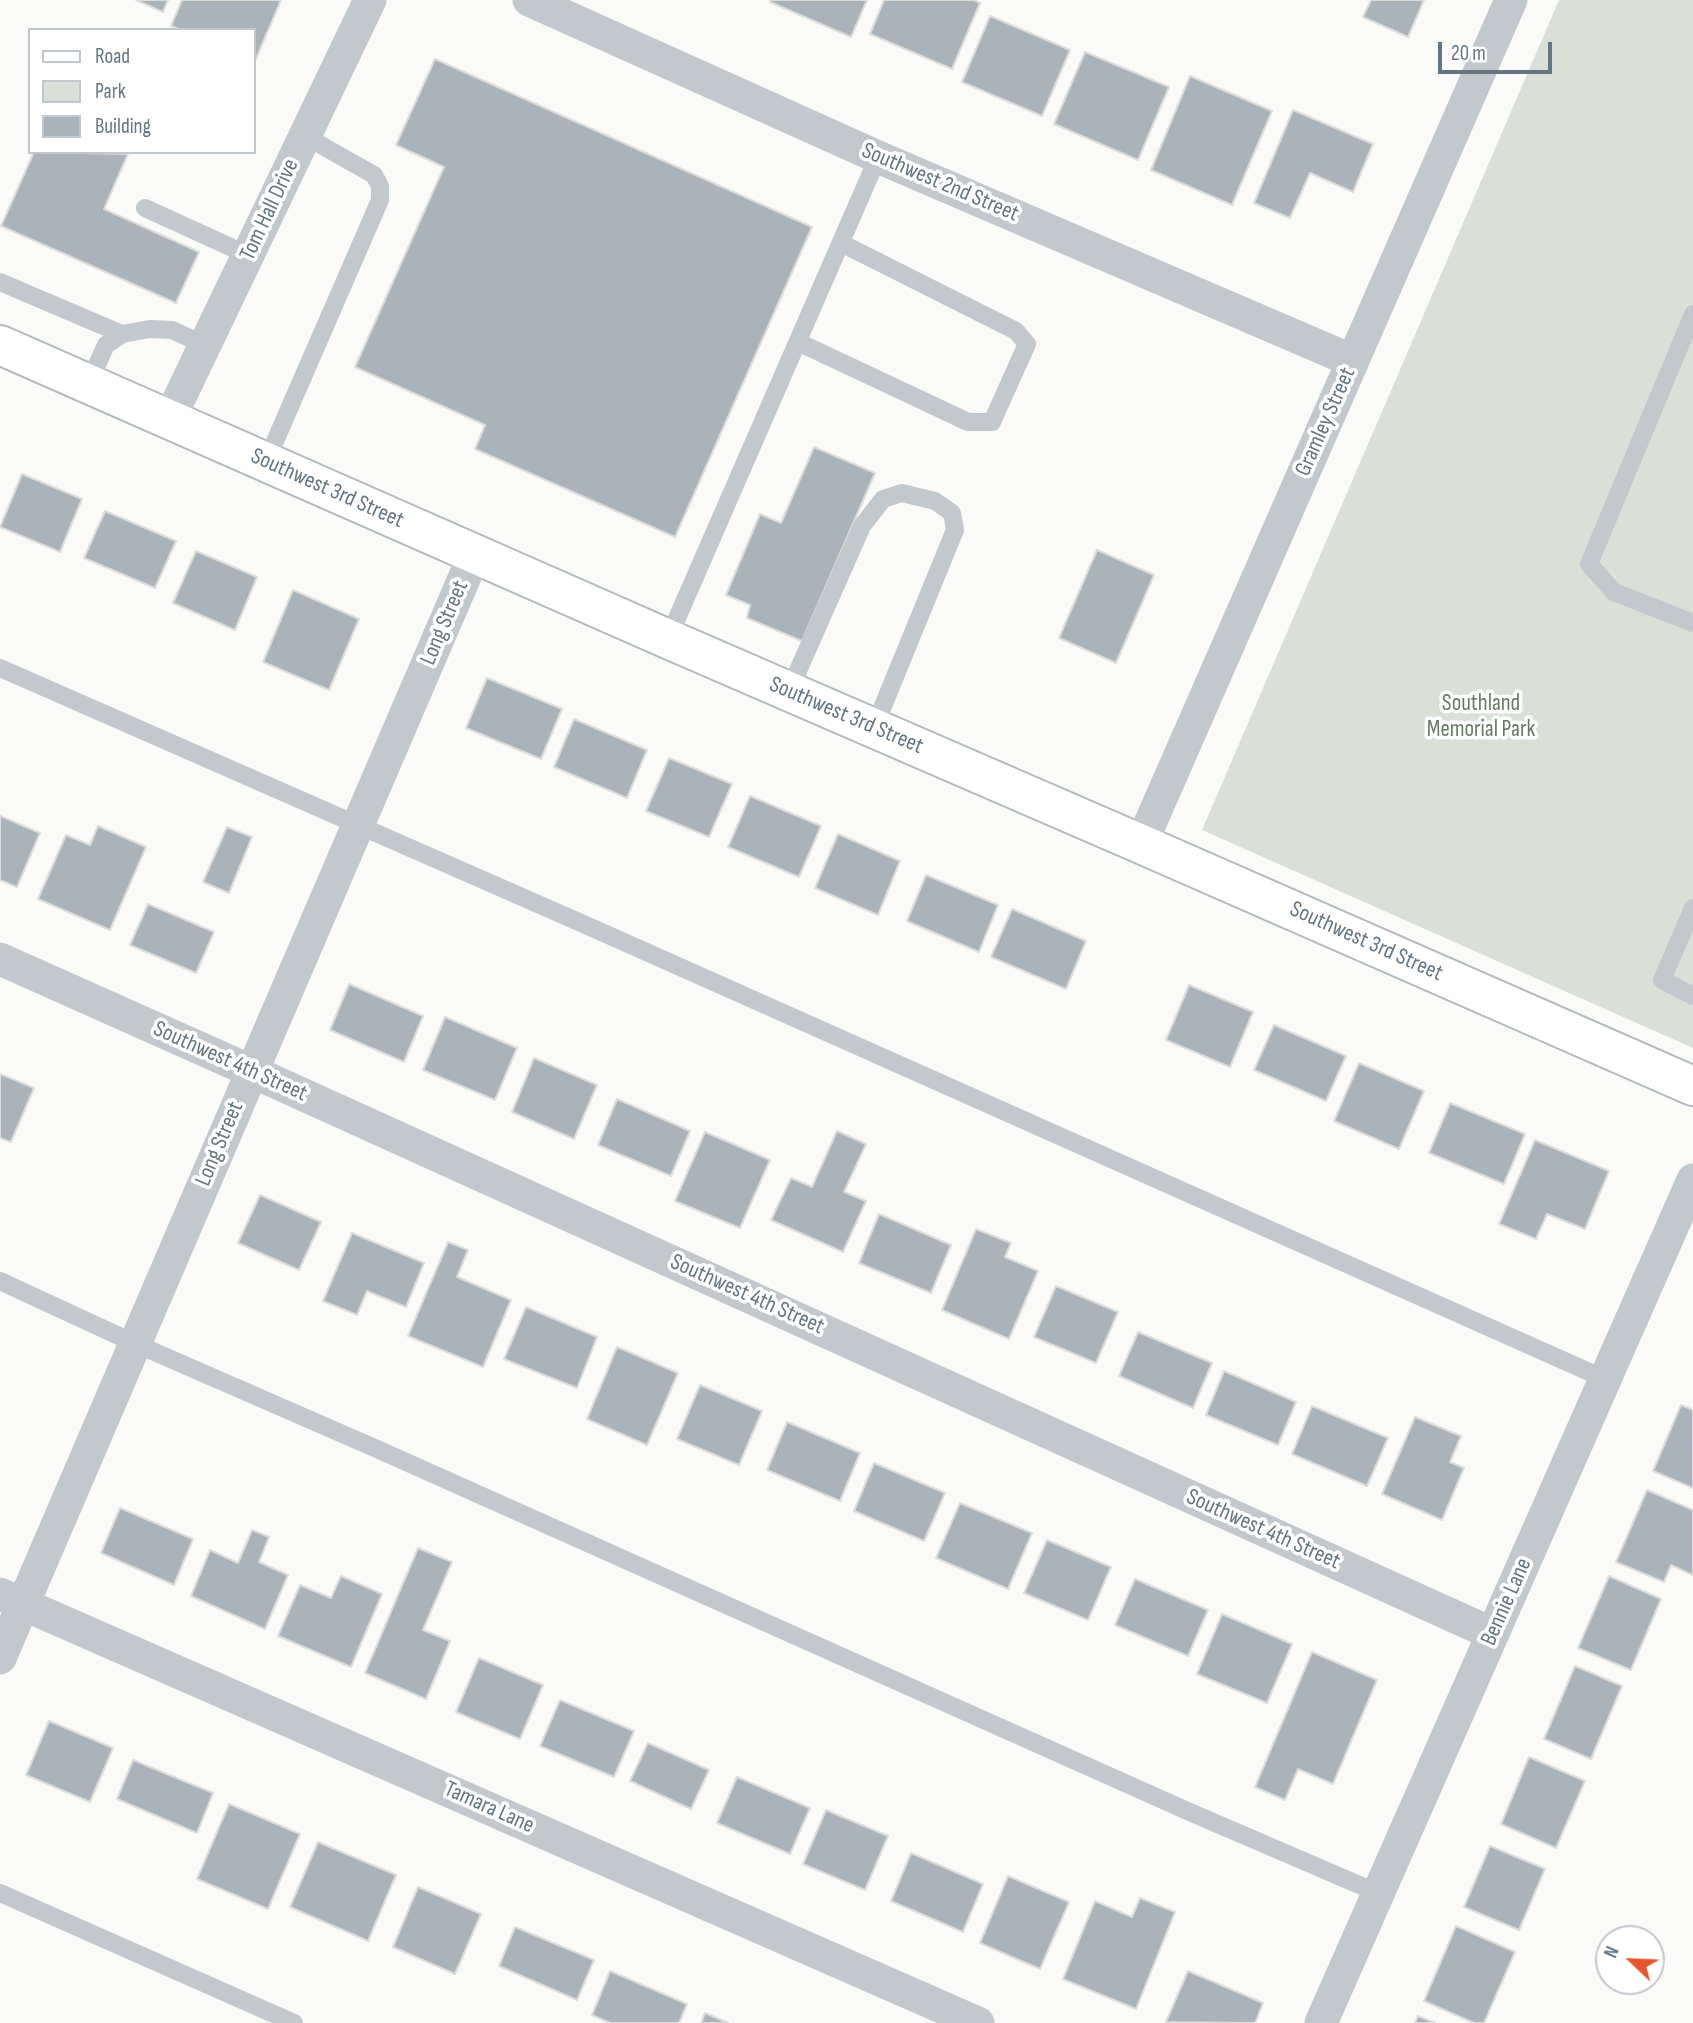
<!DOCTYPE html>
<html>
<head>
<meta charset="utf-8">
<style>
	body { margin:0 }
	#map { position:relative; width:1693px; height:2023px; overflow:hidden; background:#fafaf8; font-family:"Sofia Sans Condensed",sans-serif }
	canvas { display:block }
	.legend { position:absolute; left:28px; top:28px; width:228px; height:126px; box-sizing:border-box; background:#fff; border:2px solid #c1c8cd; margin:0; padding:9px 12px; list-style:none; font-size:21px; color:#657683 }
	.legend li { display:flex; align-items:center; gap:14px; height:35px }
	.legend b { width:35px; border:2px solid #c1c8cd }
	.north { position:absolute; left:1595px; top:1925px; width:70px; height:70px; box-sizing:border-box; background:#fff; border:2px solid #c1c8cd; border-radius:50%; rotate:293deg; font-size:19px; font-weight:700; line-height:28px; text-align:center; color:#657683 }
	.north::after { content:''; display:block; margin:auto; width:24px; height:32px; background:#e4572e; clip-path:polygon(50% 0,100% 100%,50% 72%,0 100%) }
	.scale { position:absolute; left:1438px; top:42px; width:114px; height:32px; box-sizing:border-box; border:4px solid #657683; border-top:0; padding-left:9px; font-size:21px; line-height:24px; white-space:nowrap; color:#657683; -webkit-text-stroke:5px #fff; paint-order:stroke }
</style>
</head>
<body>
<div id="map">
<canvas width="1693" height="2023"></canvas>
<ul class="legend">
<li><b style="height:9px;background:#fff"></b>Road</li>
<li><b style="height:19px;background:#dadfd7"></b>Park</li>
<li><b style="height:19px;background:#aab3b9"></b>Building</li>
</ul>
<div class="north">N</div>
<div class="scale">20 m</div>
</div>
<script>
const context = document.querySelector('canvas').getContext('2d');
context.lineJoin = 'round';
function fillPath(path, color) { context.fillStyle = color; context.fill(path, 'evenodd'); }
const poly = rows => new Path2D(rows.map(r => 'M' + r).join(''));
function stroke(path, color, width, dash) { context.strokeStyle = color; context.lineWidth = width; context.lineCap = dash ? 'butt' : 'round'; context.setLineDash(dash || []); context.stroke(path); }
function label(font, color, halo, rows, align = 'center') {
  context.font = font + ' "Sofia Sans Condensed",sans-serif'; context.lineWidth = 7; context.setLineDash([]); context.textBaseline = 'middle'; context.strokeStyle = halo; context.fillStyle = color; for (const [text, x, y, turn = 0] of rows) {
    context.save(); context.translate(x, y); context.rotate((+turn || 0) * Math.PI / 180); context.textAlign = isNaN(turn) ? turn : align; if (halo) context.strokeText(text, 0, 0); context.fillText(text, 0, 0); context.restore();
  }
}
const green = poly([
	[1559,0,1693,0,1693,1048,1202,830]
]);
const building = poly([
	[136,0,168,0,163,12,136,0],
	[182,0,281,0,255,61,254,30,181,30,171,26,182,0],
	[771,0,867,0,851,37,770,2,771,0],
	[884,0,974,0,980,3,952,69,870,34,884,0],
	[1371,0,1424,0,1408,37,1363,17,1371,0],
	[990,16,1070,50,1042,116,962,82,990,16],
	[1085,52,1169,87,1138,160,1054,124,1085,52],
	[435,59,812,227,675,537,475,449,485,425,355,367,444,167,396,145,435,59],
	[1190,76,1272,111,1232,205,1151,170,1190,76],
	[1293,110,1373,144,1353,192,1310,173,1290,218,1254,203,1293,110],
	[34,152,128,154,104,209,199,252,176,303,1,226,34,152],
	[814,447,875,473,802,641,747,618,750,605,726,595,760,514,781,523,814,447],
	[22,474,82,499,60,552,0,527,22,474],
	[105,511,176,541,155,588,84,558,105,511],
	[1097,550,1154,575,1116,663,1059,638,1097,550],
	[196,551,257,577,235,630,173,603,196,551],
	[293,590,359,619,329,690,263,662,293,590],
	[487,678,562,709,541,759,466,728,487,678],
	[574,719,647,750,627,798,554,767,574,719],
	[669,758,732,784,709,837,646,811,669,758],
	[750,796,821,826,799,877,728,847,750,796],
	[0,816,40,833,17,887,0,880,0,816],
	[98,826,146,847,110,930,38,899,66,835,90,845,98,826],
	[227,827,252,837,229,893,203,882,227,827],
	[838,834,900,861,878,915,815,888,838,834],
	[926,875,998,905,979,952,907,921,926,875],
	[148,904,214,932,196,973,130,945,148,904],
	[1012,909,1086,941,1066,989,991,957,1012,909],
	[349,984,423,1016,404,1062,330,1030,349,984],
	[1189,985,1253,1012,1230,1067,1166,1040,1189,985],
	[445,1017,517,1048,495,1100,423,1070,445,1017],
	[1274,1025,1346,1056,1326,1101,1254,1070,1274,1025],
	[534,1058,597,1085,574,1139,512,1112,534,1058],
	[1359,1063,1424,1091,1399,1149,1334,1121,1359,1063],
	[0,1074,34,1088,11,1142,0,1138,0,1074],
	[617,1099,690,1131,671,1176,598,1145,617,1099],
	[1450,1103,1525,1134,1504,1184,1429,1153,1450,1103],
	[837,1131,866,1144,844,1192,866,1201,843,1252,771,1220,791,1178,812,1187,837,1131],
	[705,1132,770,1160,740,1228,675,1201,705,1132],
	[1535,1140,1609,1171,1585,1229,1547,1214,1536,1239,1499,1224,1535,1140],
	[260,1195,321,1222,299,1270,238,1243,260,1195],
	[879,1214,951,1245,931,1293,859,1263,879,1214],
	[976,1229,1011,1243,1005,1257,1038,1271,1009,1339,942,1310,976,1229],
	[352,1233,424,1263,406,1307,367,1291,357,1315,323,1301,352,1233],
	[448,1242,468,1250,457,1277,511,1300,483,1367,408,1336,448,1242],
	[1056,1286,1118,1312,1096,1363,1034,1337,1056,1286],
	[526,1307,597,1337,577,1388,504,1359,526,1307],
	[1138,1332,1212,1363,1193,1408,1119,1376,1138,1332],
	[617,1347,678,1373,647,1445,587,1419,617,1347],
	[1224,1371,1296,1402,1278,1445,1206,1415,1224,1371],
	[700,1385,762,1411,739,1465,677,1439,700,1385],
	[1681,1405,1693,1410,1693,1488,1653,1471,1681,1405],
	[1312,1406,1388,1438,1367,1486,1292,1454,1312,1406],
	[1415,1417,1461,1436,1450,1462,1464,1468,1442,1520,1382,1494,1415,1417],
	[787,1422,860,1453,840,1501,767,1470,787,1422],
	[874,1463,945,1493,924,1541,854,1511,874,1463],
	[1647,1490,1693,1510,1693,1575,1671,1565,1664,1582,1616,1562,1647,1490],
	[960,1503,1032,1533,1008,1589,936,1558,960,1503],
	[120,1508,193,1539,174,1585,101,1553,120,1508],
	[252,1530,269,1537,259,1562,288,1575,265,1629,191,1596,210,1550,238,1563,252,1530],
	[1047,1540,1111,1567,1088,1620,1024,1593,1047,1540],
	[418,1548,452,1562,423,1630,450,1641,426,1699,365,1673,418,1548],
	[341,1576,382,1594,351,1667,278,1636,300,1585,331,1598,341,1576],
	[1609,1576,1661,1599,1631,1670,1578,1648,1609,1576],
	[1135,1579,1208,1610,1188,1656,1115,1625,1135,1579],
	[1222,1614,1292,1644,1267,1703,1197,1674,1222,1614],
	[1312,1652,1377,1680,1333,1784,1298,1769,1285,1800,1255,1787,1312,1652],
	[479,1658,543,1685,520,1739,456,1712,479,1658],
	[1575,1666,1622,1686,1591,1759,1544,1739,1575,1666],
	[560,1700,634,1731,614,1777,540,1746,560,1700],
	[49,1721,113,1748,90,1802,26,1775,49,1721],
	[648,1743,709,1770,691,1809,630,1781,648,1743],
	[1529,1757,1585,1781,1556,1848,1501,1824,1529,1757],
	[133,1760,213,1793,197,1833,117,1799,133,1760],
	[737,1777,810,1808,790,1854,717,1823,737,1777],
	[229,1804,300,1834,268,1909,197,1879,229,1804],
	[826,1810,888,1836,865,1890,803,1864,826,1810],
	[318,1842,396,1875,368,1941,290,1907,318,1842],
	[1490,1846,1545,1869,1519,1930,1464,1907,1490,1846],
	[911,1853,983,1884,963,1932,891,1901,911,1853],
	[1008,1876,1069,1902,1040,1969,980,1943,1008,1876],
	[418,1887,481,1914,455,1974,393,1947,418,1887],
	[1140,1898,1175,1912,1136,2009,1063,1979,1095,1901,1132,1917,1140,1898],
	[1456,1926,1515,1952,1484,2023,1474,2023,1424,2001,1456,1926],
	[515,1927,594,1960,577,2000,499,1966,515,1927],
	[610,1971,687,2004,679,2023,610,2023,592,2015,610,1971],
	[1188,1971,1263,2003,1255,2023,1166,2022,1188,1971],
	[705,2013,728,2023,701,2023,705,2013],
	[1418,2016,1435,2023,1415,2023,1418,2016]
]);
const lane = poly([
	[145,208,248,255],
	[0,282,122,334],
	[1693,314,1589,564,1614,592,1693,623],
	[798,342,968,422,992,422,1027,344,1016,331,841,243],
	[88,384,106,345,122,334,150,329,172,330,205,345],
	[266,462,380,200,380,186,374,175,305,136],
	[668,639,878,157],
	[0,668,588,926,1605,1379],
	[789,691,862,526,883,499,902,493,935,501,952,513,955,530,874,728],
	[1693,908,1662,980,1693,996],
	[0,1281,134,1343,377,1449,1192,1813,1378,1893],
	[0,1893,294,2023]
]);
const street = poly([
	[529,0,878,157,1353,361],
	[169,420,370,0],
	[1141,844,1511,0],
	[0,959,251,1071,1493,1634],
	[0,1594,978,2023],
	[0,1658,475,553],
	[1321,2023,1693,1180]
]);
const secondary = poly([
	[0,345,668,639,1141,844,1693,1086]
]);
const streetNames = [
	["Southwest 2nd Street",940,183,23],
	["Tom Hall Drive",270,210,-65],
	["Gramley Street",1326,422,-66],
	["Southwest 3rd Street",327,489,24],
	["Long Street",445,623,-67],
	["Southwest 3rd Street",846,716,23],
	["Southwest 3rd Street",1366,942,24],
	["Southwest 4th Street",230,1062,24],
	["Long Street",220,1144,-67],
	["Southwest 4th Street",747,1295,24],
	["Southwest 4th Street",1263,1530,24],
	["Bennie Lane",1507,1602,-66],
	["Tamara Lane",489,1808,24]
];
const parkNames = [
	["Southland",1481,704],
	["Memorial Park",1481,730]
];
fillPath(green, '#dadfd7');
fillPath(building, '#aab3b9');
stroke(building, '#dcdcda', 2);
stroke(secondary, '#b3babf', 42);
stroke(lane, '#c3c8cc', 18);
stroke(street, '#c3c8cc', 33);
stroke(secondary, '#fff', 38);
label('23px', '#657683', '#fff', streetNames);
label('23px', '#687a64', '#fff', parkNames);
</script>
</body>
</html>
